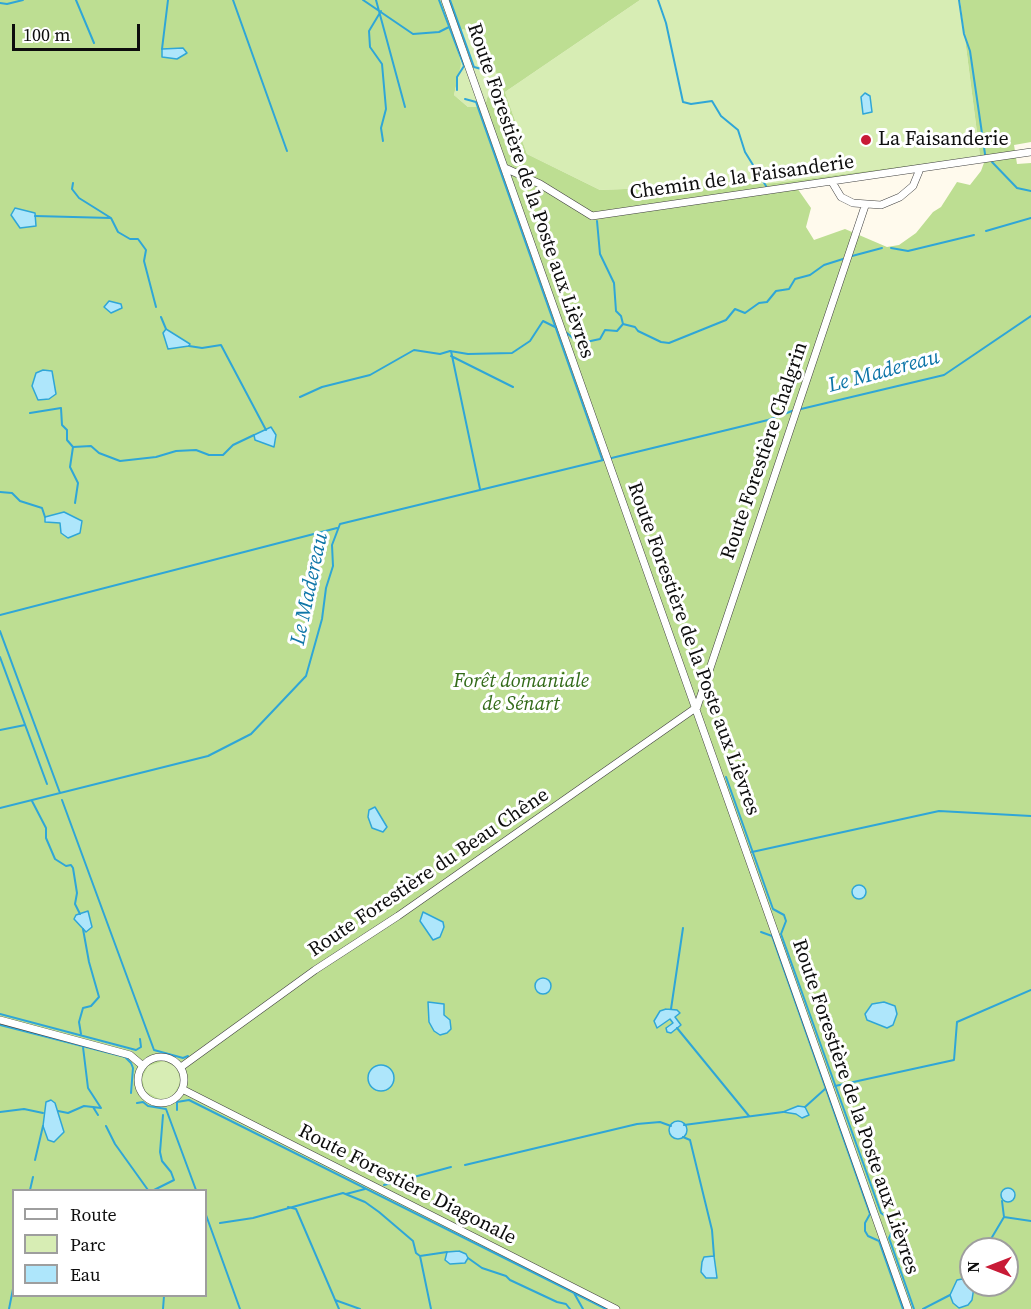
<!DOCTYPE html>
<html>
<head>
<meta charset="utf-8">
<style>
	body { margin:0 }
	#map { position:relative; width:1031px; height:1309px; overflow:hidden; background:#fffaed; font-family:"Source Serif 4",serif }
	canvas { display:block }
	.legend { position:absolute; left:12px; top:1189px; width:195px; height:108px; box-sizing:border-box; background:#fff; border:2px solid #9e9e9e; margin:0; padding:8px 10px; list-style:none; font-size:18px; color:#0d0d0d }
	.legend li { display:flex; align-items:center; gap:12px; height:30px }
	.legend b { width:30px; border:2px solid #9e9e9e }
	.north { position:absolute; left:959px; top:1237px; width:60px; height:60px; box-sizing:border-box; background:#fff; border:2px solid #9e9e9e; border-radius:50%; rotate:270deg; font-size:16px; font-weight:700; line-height:24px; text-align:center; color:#0d0d0d }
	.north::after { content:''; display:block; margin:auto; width:21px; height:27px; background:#c81b36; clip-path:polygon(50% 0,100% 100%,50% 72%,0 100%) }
	.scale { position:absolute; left:12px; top:24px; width:128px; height:27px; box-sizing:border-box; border:3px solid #0d0d0d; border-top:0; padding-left:8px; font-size:18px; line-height:21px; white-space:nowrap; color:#0d0d0d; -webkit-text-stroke:4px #fff; paint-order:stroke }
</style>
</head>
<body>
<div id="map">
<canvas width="1031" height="1309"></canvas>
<ul class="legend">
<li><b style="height:8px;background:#fff"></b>Route</li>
<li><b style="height:16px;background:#d7edb4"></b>Parc</li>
<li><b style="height:16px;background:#aee6fb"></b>Eau</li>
</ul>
<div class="north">N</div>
<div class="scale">100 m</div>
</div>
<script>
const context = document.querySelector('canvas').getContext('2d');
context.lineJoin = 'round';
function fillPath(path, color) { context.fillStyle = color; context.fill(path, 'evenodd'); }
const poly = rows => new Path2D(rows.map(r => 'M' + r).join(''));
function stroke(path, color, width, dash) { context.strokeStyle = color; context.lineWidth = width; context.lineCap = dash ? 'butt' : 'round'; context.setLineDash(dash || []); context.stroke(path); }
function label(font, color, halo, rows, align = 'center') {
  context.font = font + ' "Source Serif 4",serif'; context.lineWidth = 6; context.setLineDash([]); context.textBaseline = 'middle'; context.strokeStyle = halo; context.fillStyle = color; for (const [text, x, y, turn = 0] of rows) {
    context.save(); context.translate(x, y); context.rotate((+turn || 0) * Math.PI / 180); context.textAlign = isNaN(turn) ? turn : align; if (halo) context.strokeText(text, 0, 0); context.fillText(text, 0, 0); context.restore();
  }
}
const green = poly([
	[640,0,960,0,980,156,775,183,600,190,527,154,505,92],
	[463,29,476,36,487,57,494,64,498,80,490,88,486,102,476,107,468,107,454,95,458,77,453,35],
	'141 1080a20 20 0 1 1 40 0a20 20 0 1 1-40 0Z'
]);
const forest = poly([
	[0,0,640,0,505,92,527,154,600,190,775,183,980,156,960,0,1031,0,1031,142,1014,145,1017,164,1031,163,1031,1309,0,1309],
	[463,29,476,36,487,57,494,64,498,80,490,88,486,102,476,107,468,107,454,95,461,64,454,36],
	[985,160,981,171,970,185,957,182,941,207,933,212,916,233,899,245,887,247,845,229,814,240,806,227,811,208,797,188],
	[164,1061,176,1067,181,1081,173,1096,161,1100,145,1091,142,1078,148,1066],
	[14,1190,206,1190,206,1296,14,1296],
	[971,1249,1007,1249,1007,1285,971,1285]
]);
const water = poly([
	[183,48,187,53,177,59,162,57,162,49,183,48],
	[865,93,870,96,872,112,863,114,861,97,865,93],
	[15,208,35,213,36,226,20,228,11,215,15,208],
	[109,301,121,304,122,308,111,313,104,307,109,301],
	[166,329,190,344,189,346,168,349,163,333,166,329],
	[43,370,52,371,56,394,49,399,38,400,32,386,36,373,43,370],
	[271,427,276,435,274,447,255,440,254,435,271,427],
	[64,512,82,521,80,533,68,538,61,533,60,523,45,522,45,517,64,512],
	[375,807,387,827,383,832,372,828,368,817,369,810,375,807],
	'852 892a7 7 0 1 1 14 0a7 7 0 1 1-14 0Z',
	[88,911,92,927,86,932,74,919,76,915,88,911],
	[423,912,443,922,444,927,440,937,433,940,420,921,423,912],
	'535 986a8 8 0 1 1 16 0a8 8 0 1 1-16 0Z',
	[428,1002,444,1004,444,1015,450,1020,451,1029,447,1033,440,1035,434,1031,429,1022,428,1002],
	[884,1002,895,1006,897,1014,893,1025,887,1028,867,1020,865,1014,872,1004,884,1002],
	[666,1009,677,1010,680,1013,675,1017,681,1025,671,1033,667,1032,666,1028,673,1023,670,1019,657,1028,654,1021,660,1011,666,1009],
	'368 1078a13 13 0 1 1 26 0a13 13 0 1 1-26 0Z',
	[51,1100,55,1103,64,1132,54,1142,48,1140,43,1126,46,1102,51,1100],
	[798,1106,805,1107,809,1115,802,1118,796,1114,783,1112,798,1106],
	'669 1130a9 9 0 1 1 18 0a9 9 0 1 1-18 0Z',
	'1001 1195a7 7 0 1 1 14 0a7 7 0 1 1-14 0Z',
	[459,1251,466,1254,468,1258,465,1263,450,1264,445,1260,447,1252,459,1251],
	[714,1256,717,1278,706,1278,701,1272,702,1262,704,1257,714,1256],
	[962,1279,974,1287,972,1300,968,1305,959,1308,953,1303,950,1295,957,1280,962,1279]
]);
const stream = poly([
	[76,0,94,43],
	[233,0,287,151],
	[363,0,413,34,439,32,449,27],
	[376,0,405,107],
	[439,0,464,66,457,77,457,90],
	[450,0,474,67,485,70],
	[658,0,666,23,683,102,691,104,712,101,721,116,738,130,745,152,766,186],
	[959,0,964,34,970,51,985,154],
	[0,3,7,4,23,0],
	[381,11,369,31,370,47,382,64,386,109,381,128,383,141],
	[162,49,168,0],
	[465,99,476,102,602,459],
	[992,162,1017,188,1031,191],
	[73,183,72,189,79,198,111,218],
	[35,216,111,218,118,232,130,239,138,239,146,250,144,261,156,307],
	[597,221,600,254,614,283,616,311,621,316,623,324],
	[986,231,1031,218],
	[891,248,908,251,974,235],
	[852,256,882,248],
	[161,317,166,329],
	[567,333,576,341,586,342,600,339,605,330,617,331,623,324,635,327,638,331,661,342,669,343,726,320,735,309,745,313,759,303,767,302,776,291,789,289,795,279,810,275,824,265,843,259],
	[189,346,202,348,221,345,266,430],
	[451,351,480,489],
	[451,356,513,387],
	[300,397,322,387,370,375,414,350,440,354,450,351,468,354,512,353,530,341,543,321,557,328],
	[801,409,944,375,1031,316],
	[30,413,61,408,62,425,67,430,67,440,73,447],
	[0,492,12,493,20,501,42,508,45,517],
	[75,503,78,483,70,467,73,447,91,446,99,453,120,461,156,457,176,451,196,450,209,455,223,455,233,445,254,435],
	[0,615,337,528],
	[0,631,60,793],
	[0,657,47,784],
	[0,730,25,725],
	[726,777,773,909,784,915,786,921,781,934,881,1213,892,1221,893,1230,889,1238,914,1309],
	[62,800,154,1050,183,1058,188,1056],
	[32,801,46,828,46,838,55,859,66,866,71,865,73,868,77,893,75,904,80,914],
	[0,808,208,756,251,734,306,676,322,619,326,588,333,566,332,545,340,524,768,420,792,411],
	[752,852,939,811,1031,816],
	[761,932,772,936,870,1214,865,1223,865,1231,868,1236,879,1241,903,1309],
	[671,1009,683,928],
	[0,1014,136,1050,141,1047,140,1039],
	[0,1025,125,1057,131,1063,133,1068,131,1093],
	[677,1028,749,1116],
	[81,1034,79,1022,83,1008,91,1006,99,997,89,962,83,929],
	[83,1047,88,1088,101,1108,93,1107],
	[835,1086,954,1060,957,1022,1031,990],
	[137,1103,143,1102,148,1106,166,1109,196,1190],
	[805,1107,825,1089],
	[177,1110,177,1102,189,1100,606,1309],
	[58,1111,68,1113,84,1106,93,1107,98,1115],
	[0,1112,24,1109,43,1113],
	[684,1125,783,1112],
	[106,1126,115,1144,148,1190],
	[683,1137,690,1140,712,1230,714,1256],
	[35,1160,43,1126],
	[465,1165,637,1124,660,1122,671,1126],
	[384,1185,451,1167],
	[30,1190,33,1177],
	[154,1190,174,1180,171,1172,162,1161,160,1152,163,1115],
	[346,1194,365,1189],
	[288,1207,296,1209,339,1309],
	[206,1215,240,1309],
	[1004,1217,1031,1221],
	[220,1223,253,1218,343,1193,365,1202,379,1212,413,1241,416,1253,420,1256,447,1252],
	[985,1249,1004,1217,1002,1201],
	[420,1256,431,1309],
	[468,1258,482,1268,506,1276,510,1280,557,1302,566,1304,570,1309],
	[968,1279,971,1274],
	[574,1293,583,1309],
	[335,1300,360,1309],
	[9,1309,14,1284],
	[163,1309,164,1296],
	[923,1309,950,1295]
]);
const street = poly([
	[445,0,908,1309],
	[505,168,540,184,592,216,1031,152],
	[832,182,841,197,853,203,881,205,900,197,913,186,920,169],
	[697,707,865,206],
	[0,1020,130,1055,143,1066],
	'138 1080a23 23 0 1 1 46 0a23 23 0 1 1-46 0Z',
	[181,1067,315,970,398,916,697,707],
	[182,1089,616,1309]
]);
const markers = [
	[866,140,6,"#c81b36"]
];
const poiNames = [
	["La Faisanderie",878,140]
];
const streetNames = [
	["Chemin de la Faisanderie",742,178,-8],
	["Route Forestière de la Poste aux Lièvres",530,191,71],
	["Route Forestière Chalgrin",765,451,-71],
	["Route Forestière de la Poste aux Lièvres",693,649,70],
	["Route Forestière du Beau Chêne",429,873,-34],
	["Route Forestière de la Poste aux Lièvres",855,1107,71],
	["Route Forestière Diagonale",407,1185,27]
];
const parkNames = [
	["Forêt domaniale",521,682],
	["de Sénart",521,705]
];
const waterNames = [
	["Le Madereau",884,372,-15],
	["Le Madereau",310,589,-78]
];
fillPath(green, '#d7edb4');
fillPath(forest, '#bdde92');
fillPath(water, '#aee6fb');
stroke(water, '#2fa6d7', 1.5);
stroke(stream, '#2fa6d7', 2);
stroke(street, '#404040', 8);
stroke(street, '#fff', 7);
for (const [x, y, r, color] of markers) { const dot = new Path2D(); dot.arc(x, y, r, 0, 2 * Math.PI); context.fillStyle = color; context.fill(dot); stroke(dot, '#fff', 2); }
label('20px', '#0d0d0d', '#fff', poiNames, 'left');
label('20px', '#0d0d0d', '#fff', streetNames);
label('italic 20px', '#326a19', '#fff', parkNames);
label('italic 21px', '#0d75a8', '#fff', waterNames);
</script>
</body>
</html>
